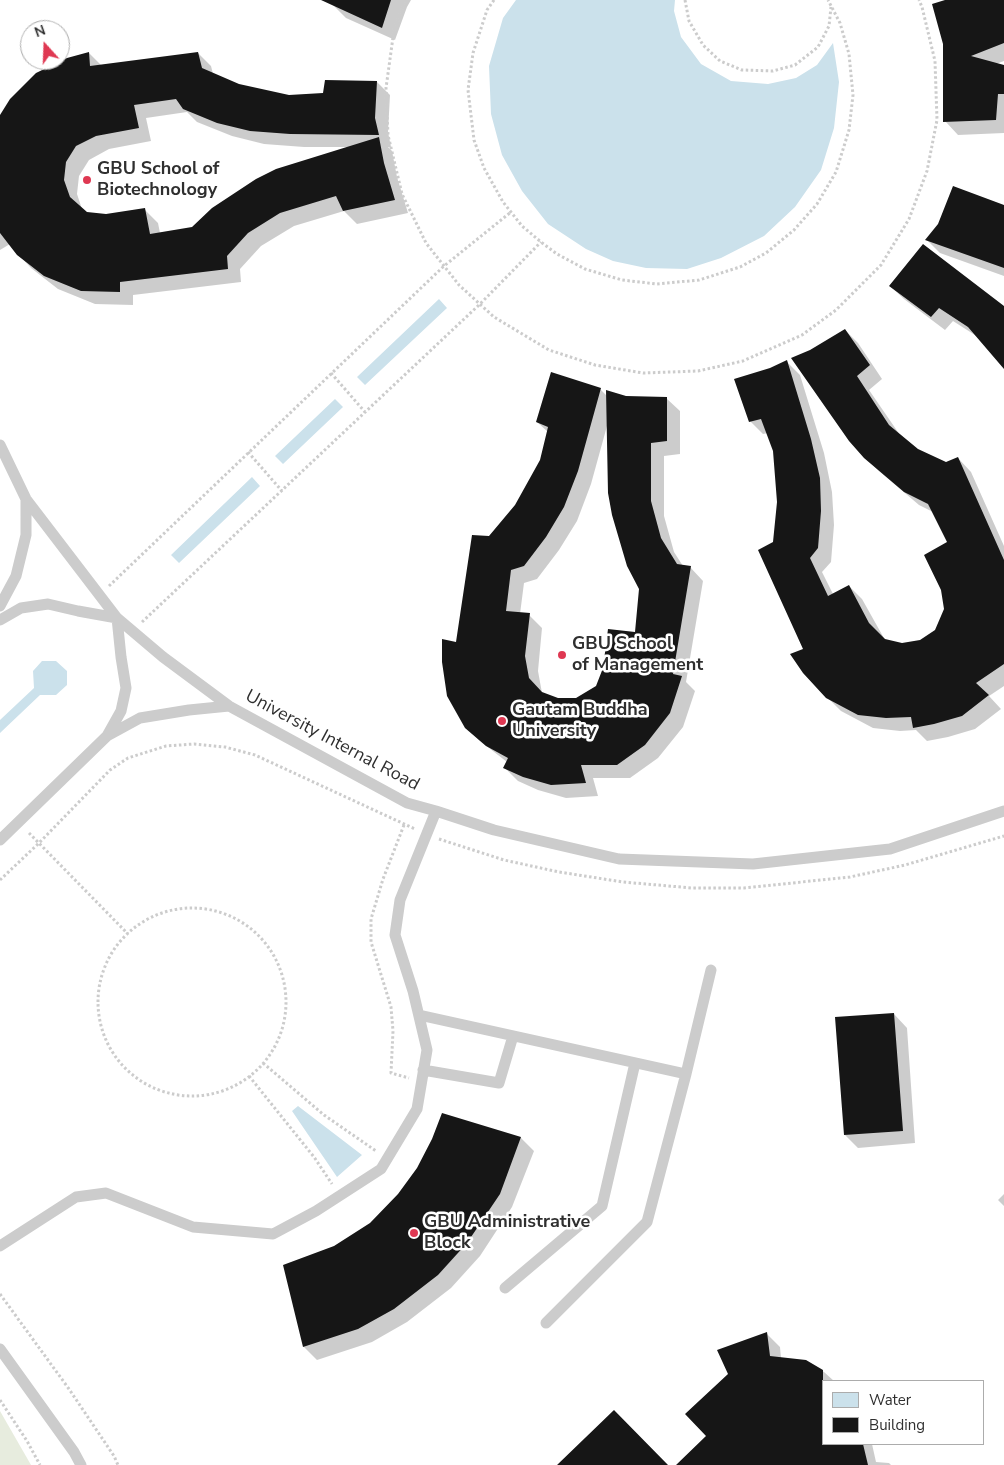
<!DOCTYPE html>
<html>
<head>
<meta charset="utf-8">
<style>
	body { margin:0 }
	#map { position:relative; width:1004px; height:1465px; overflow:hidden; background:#fff; font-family:"Nunito Sans",sans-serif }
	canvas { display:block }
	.legend { position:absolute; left:822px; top:1380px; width:162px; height:65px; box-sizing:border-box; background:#fff; border:1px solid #acacac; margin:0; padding:6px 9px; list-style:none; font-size:15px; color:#2f2f2f }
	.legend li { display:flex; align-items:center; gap:10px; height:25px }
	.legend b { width:25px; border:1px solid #acacac }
	.north { position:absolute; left:20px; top:20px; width:50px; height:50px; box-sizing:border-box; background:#fff; border:1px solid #acacac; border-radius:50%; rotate:340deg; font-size:14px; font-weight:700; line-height:20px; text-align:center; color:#2f2f2f }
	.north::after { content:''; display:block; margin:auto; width:18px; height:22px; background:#df3852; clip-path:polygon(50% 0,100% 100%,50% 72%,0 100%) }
</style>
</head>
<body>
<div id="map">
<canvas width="1004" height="1465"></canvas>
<ul class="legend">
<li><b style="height:14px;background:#cbe1eb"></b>Water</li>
<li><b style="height:14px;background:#161616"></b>Building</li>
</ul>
<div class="north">N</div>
</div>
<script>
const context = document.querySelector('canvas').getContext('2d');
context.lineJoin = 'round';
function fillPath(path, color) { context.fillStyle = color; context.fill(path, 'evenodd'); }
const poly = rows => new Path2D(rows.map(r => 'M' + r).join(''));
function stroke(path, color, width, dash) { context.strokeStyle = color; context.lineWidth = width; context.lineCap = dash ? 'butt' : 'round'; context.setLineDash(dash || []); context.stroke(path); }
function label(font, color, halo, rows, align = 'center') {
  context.font = font + ' "Nunito Sans",sans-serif'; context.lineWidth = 5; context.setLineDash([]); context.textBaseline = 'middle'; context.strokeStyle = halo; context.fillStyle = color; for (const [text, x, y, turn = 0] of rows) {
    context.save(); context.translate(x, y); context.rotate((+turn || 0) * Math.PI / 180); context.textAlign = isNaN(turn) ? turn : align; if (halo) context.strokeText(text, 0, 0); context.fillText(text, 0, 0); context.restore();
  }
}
const green = poly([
	[0,1411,31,1465,0,1465]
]);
const water = poly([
	[516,0,675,0,674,11,681,37,701,64,731,81,768,84,796,78,817,65,833,43,839,82,834,128,821,170,795,207,764,236,721,258,687,269,646,268,613,261,586,249,548,224,522,191,502,155,491,114,489,66,503,18],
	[439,299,447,308,365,385,357,377],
	[335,399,343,407,283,464,275,456],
	[252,477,260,486,179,563,171,555],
	[42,661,56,661,67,671,67,685,56,695,40,695,0,733,0,720,34,688,33,671],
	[298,1106,362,1155,337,1177,292,1111]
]);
const shadow = poly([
	[334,0,411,0,407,7,395,40,346,18,332,4],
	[949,0,1004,0,1004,61,985,68,1004,68,1004,133,958,135,945,121],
	[89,53,102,66,198,53,211,66,213,74,239,85,289,96,325,94,377,82,390,95,388,132,391,147,388,147,392,151,397,177,408,213,357,224,344,211,294,226,261,246,240,269,241,282,133,295,133,305,95,304,58,289,31,268,18,254,10,244,0,250,0,118],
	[187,112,197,122,232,136,264,144,304,147,348,147,193,228,160,233,158,223,144,209,106,215,87,213,82,209,77,194,79,176,89,160,109,149,151,141,146,118],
	[1004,212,1004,276,940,253,927,240],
	[890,286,1004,308,1004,368,978,337,953,321,945,330,904,299],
	[845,330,858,343,882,379,869,390,900,435,917,450,946,464,958,458,971,472,1004,546,1004,686,989,696,1001,709,975,729,948,737,927,741,916,730,900,731,873,728,841,711,827,697,774,543,778,502,774,451,768,433,763,434,750,421,770,369,787,362,800,375,824,453,832,492,834,525,831,562,822,572,833,594,849,586,862,599,885,640,902,645,921,641,936,630,946,609,949,543,933,512,919,505,879,471,865,457,810,351],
	[552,373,601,390,607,396,666,398,680,411,680,454,664,456,664,516,674,552,683,566,690,567,703,581,686,682,695,691,683,727,658,758,630,778,593,778,598,796,566,798,538,790,518,781,505,768,507,762,480,741,466,727,457,644,490,538,516,505,541,461,548,432,537,422],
	[607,426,641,589,636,633,597,686,576,699,558,700,542,693,538,671,542,628,529,615,520,614,524,583,537,579,559,550,577,521,591,484],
	[894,1014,907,1028,915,1143,858,1148,845,1135],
	[521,1138,534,1151,512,1207,480,1256,451,1288,407,1322,372,1342,317,1360,304,1347,334,1248,371,1224,399,1194,418,1169],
	[1004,1194,1004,1206,998,1200],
	[767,1334,780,1347,781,1358,805,1361,824,1372,834,1381,823,1381,823,1444,872,1444,876,1462,889,1463,891,1465,678,1465,708,1436,729,1374]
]);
const building = poly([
	[321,0,391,0,382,28],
	[945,0,1004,0,1004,43,971,56,1004,65,1004,94,998,94,996,120,943,122,943,44,932,4],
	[89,52,90,66,198,52,202,68,239,84,289,95,323,93,325,80,377,81,375,118,379,135,290,134,250,131,217,123,183,109,176,99,134,105,139,128,96,136,76,146,66,162,64,180,70,197,87,212,106,214,145,208,150,234,192,227,212,208,256,179,276,169,379,137,384,163,395,200,343,211,336,196,280,213,248,233,227,256,228,269,120,282,120,292,81,291,44,276,17,255,0,233,0,115,10,99,36,73,67,58],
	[953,186,1004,205,1004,268,925,240,938,224],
	[923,244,1004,306,1004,369,968,327,939,308,931,317,889,286],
	[845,329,870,365,857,376,889,425,918,449,946,462,958,457,1004,560,1004,664,976,683,989,695,962,716,934,724,913,728,911,717,886,718,858,715,826,698,803,673,790,654,803,649,758,550,773,542,777,502,773,451,761,419,749,422,734,379,770,368,787,360,811,439,820,478,821,511,818,548,810,558,828,596,849,585,869,623,885,639,902,643,920,640,935,630,944,609,941,590,924,555,947,542,928,504,904,492,864,458,849,441,791,358,810,350],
	[551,372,601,388,578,471,564,507,546,537,524,566,511,570,506,611,530,613,525,656,529,678,542,692,558,698,576,698,596,686,603,668,608,629,635,632,639,589,627,566,612,515,608,493,606,390,626,396,667,397,667,441,651,443,651,501,661,538,677,564,691,566,673,674,682,676,670,713,645,745,617,765,581,765,586,783,551,785,523,777,503,768,508,758,486,746,465,728,447,696,442,662,442,639,456,642,472,535,489,536,515,505,540,460,548,427,536,422],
	[894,1013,903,1131,844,1135,835,1017],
	[442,1113,521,1137,500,1194,467,1243,438,1275,394,1309,358,1329,303,1347,283,1265,334,1246,370,1223,398,1194,417,1168,432,1139],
	[767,1332,770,1356,806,1360,823,1370,823,1444,863,1444,868,1465,676,1465,706,1436,685,1414,728,1374,717,1350],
	[614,1410,668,1465,557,1465]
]);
const path = poly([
	[406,0,394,30,386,88,388,135,402,194,426,243,459,285,494,317,549,350,595,365,643,373,698,371,743,361,802,335,836,310,881,265,909,219,927,171,937,120,935,61,922,7,919,0],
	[494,0,487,10,473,53,468,90,474,140,484,168,503,202,522,226,541,242,557,254,585,269,622,280,657,284,699,280,740,267,766,253,794,230,817,204,836,172,849,130,853,95,849,54,840,23,828,0],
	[685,0,689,21,703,45,720,61,742,70,773,71,795,65,818,47,829,26,831,7],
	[331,373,365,412],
	[248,452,282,491],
	[109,586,444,266,511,212],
	[142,622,480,304,541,242],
	[404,825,383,879,371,919,371,942,391,1007,393,1031,391,1073,409,1078],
	[29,833,128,934],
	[439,839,504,860,559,872,623,882,692,888,744,888,850,877,905,865,1004,836],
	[0,880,39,843,110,770,128,758,166,746,194,744,225,747,255,755,415,829],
	'98 1002a94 94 0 1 1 188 0a94 94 0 1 1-188 0Z',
	[263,1063,324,1115,376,1151],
	[249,1076,314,1157,332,1184],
	[0,1294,69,1389,114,1456,118,1465],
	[0,1400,27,1441,40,1465]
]);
const lane = poly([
	[0,445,26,499,117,618,163,657,229,706,407,803,436,811,494,830,619,859,753,864,890,849,1004,811],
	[0,606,16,576,26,535,26,499],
	[0,620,21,608,48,604,78,611,117,618],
	[107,736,140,718,189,710,229,706],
	[0,840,107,736,121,711,126,688,121,657,117,618],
	[419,1015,686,1074,647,1222,546,1323],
	[423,1070,499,1083,513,1036],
	[686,1074,711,970],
	[0,1246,76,1197,106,1193,193,1227,273,1234,316,1211,381,1169,417,1109,427,1050,413,991,395,935,400,900,436,811],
	[505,1288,602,1206,635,1063],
	[0,1349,74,1452,81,1465]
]);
const markers = [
	[87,180,5,"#df3852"],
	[562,655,5,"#df3852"],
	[502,721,5,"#df3852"],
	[414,1233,5,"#df3852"]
];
const poiNames = [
	["GBU School of",97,170],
	["Biotechnology",97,191],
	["GBU School",572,645],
	["of Management",572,666],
	["Gautam Buddha",512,711],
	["University",512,732],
	["GBU Administrative",424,1223],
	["Block",424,1244]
];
const streetNames = [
	["University Internal Road",332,741,28]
];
fillPath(green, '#e7ecde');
fillPath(water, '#cbe1eb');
fillPath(shadow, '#0003');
fillPath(building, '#161616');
stroke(path, '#ccc', 3, [2.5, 2.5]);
stroke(lane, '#ccc', 11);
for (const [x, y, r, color] of markers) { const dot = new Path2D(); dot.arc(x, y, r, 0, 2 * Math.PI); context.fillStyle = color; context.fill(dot); stroke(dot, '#fff', 2); }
label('bold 18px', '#2f2f2f', '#fff', poiNames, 'left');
label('18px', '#2f2f2f', '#fff', streetNames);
</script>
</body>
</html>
